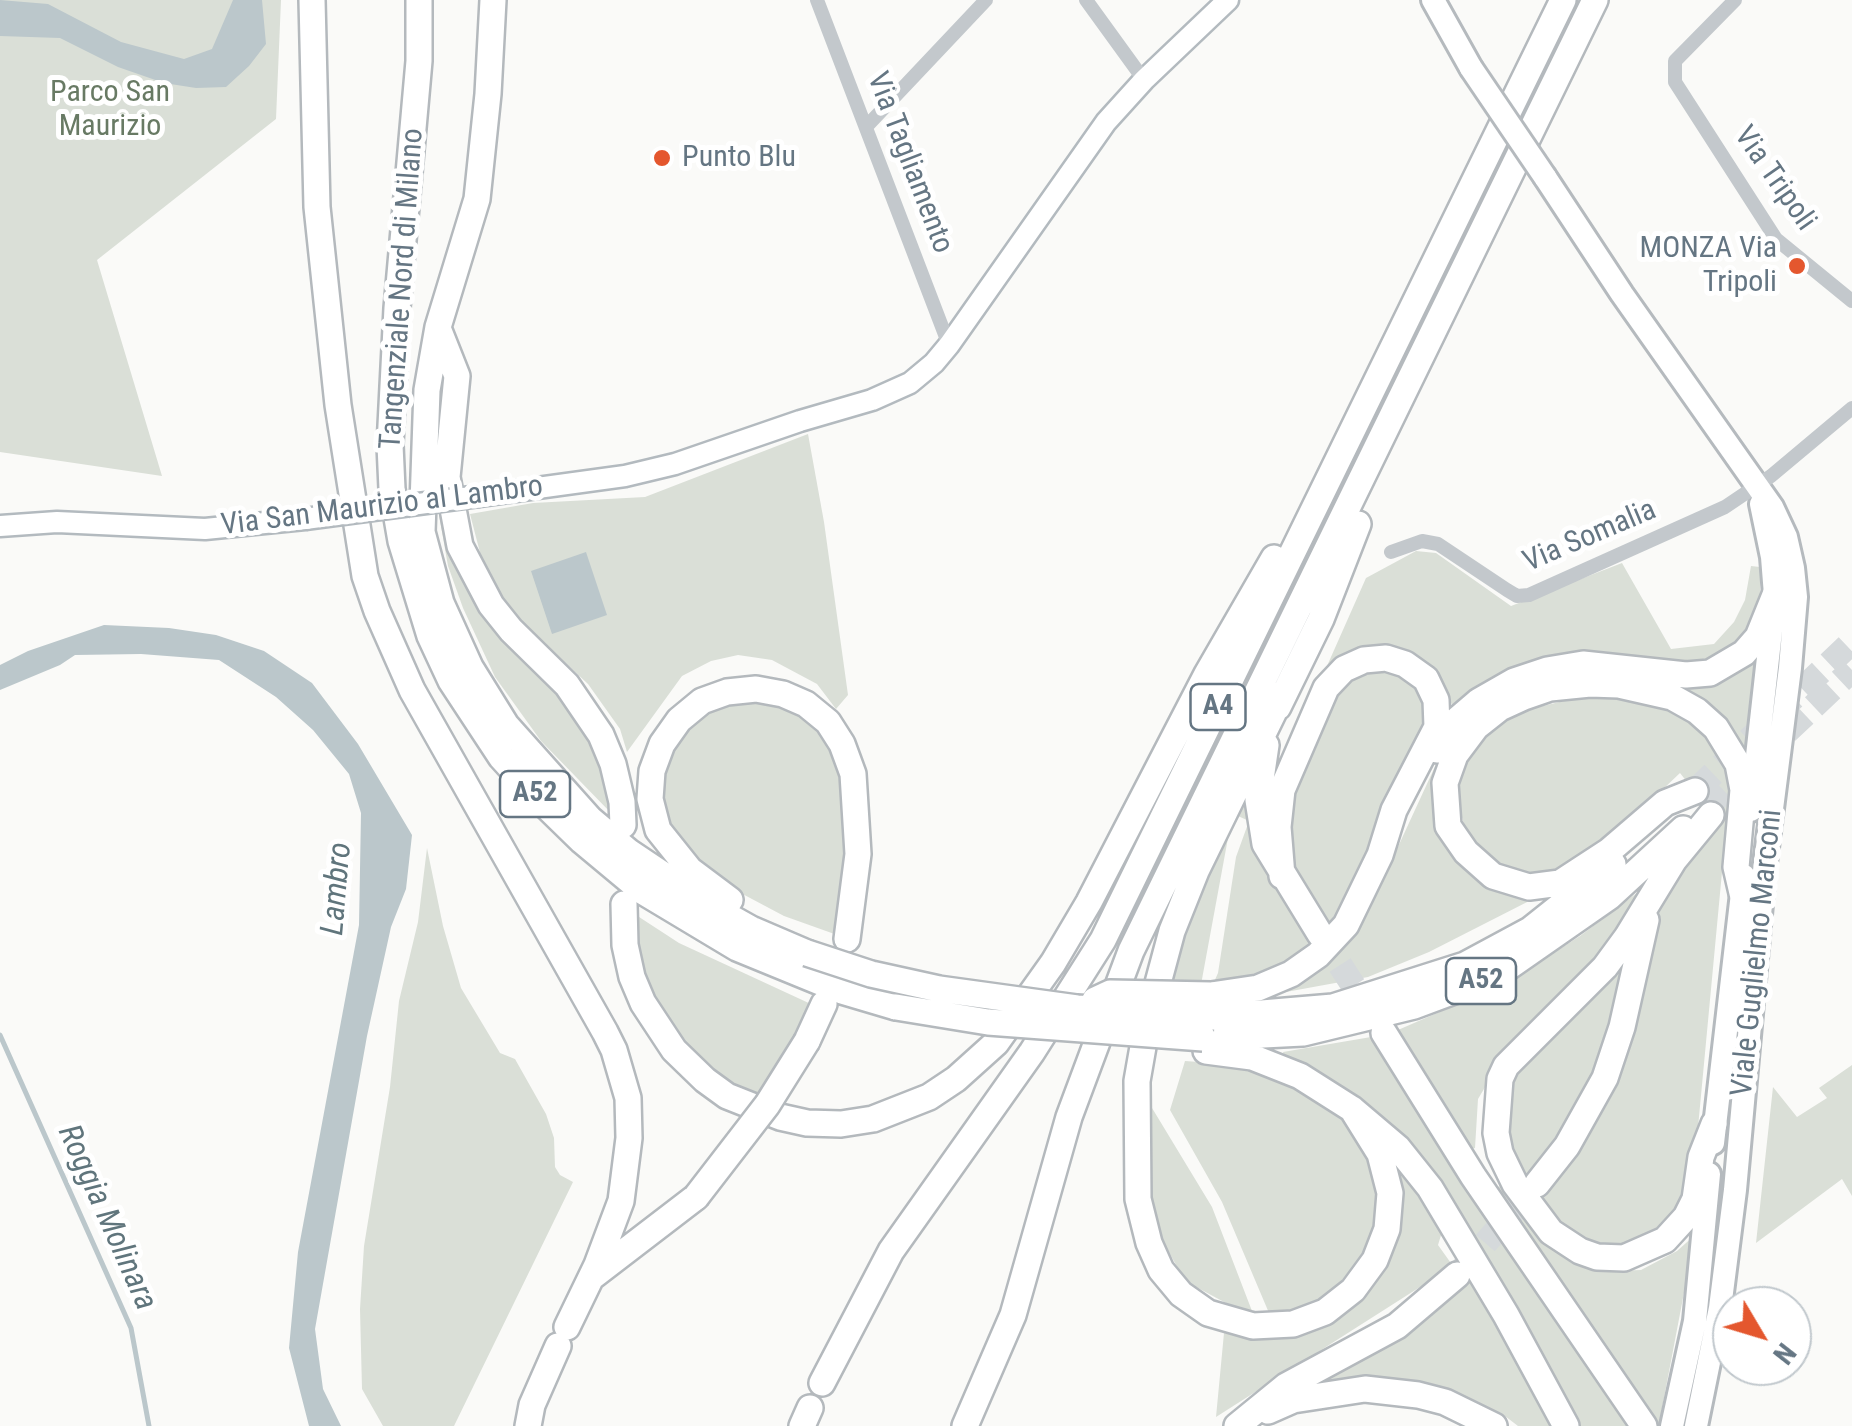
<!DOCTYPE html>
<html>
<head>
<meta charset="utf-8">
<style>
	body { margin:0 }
	#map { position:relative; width:1852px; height:1426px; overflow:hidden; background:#fafaf8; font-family:"Roboto Condensed",sans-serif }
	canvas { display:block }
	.north { position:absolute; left:1712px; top:1286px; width:100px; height:100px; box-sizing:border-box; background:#fff; border:2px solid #c1c8cd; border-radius:50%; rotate:128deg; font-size:28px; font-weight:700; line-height:40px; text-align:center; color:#657683 }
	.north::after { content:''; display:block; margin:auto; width:35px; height:45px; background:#e4572e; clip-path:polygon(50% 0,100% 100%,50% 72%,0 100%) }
</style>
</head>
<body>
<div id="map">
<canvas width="1852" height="1426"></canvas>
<div class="north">N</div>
</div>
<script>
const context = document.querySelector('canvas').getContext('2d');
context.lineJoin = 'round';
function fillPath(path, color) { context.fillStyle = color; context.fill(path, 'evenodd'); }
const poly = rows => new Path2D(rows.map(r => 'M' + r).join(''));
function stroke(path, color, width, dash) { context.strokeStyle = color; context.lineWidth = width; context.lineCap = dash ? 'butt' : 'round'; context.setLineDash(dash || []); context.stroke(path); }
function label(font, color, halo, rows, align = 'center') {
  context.font = font + ' "Roboto Condensed",sans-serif'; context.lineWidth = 10; context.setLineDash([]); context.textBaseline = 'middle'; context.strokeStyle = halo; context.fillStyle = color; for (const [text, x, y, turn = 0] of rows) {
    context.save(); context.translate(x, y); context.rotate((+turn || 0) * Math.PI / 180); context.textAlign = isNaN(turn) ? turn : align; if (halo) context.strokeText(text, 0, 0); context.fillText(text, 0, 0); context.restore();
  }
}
const green = poly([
	[0,0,281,0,276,119,97,260,162,476,0,452],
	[808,434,824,522,848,695,836,709,817,684,772,660,738,655,711,661,682,676,627,752,620,729,588,684,516,617,499,592,484,568,470,514,533,503,645,497],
	[447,514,582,724,599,757,611,813,541,741,495,677,463,608,448,566,439,515],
	[1416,551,1436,553,1511,606,1622,563,1671,649,1714,644,1734,622,1745,600,1751,566,1760,567,1760,595,1754,616,1742,640,1719,662,1693,666,1618,653,1533,663,1453,705,1445,698,1420,664,1331,669,1327,666,1366,578],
	[1760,641,1745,767,1733,730,1686,696,1648,684,1612,678,1554,682,1513,696,1482,713,1453,743,1439,775,1438,810,1447,839,1474,871,1505,887,1537,897,1429,952,1368,977,1275,994,1314,970,1353,932,1373,901,1438,760,1456,730,1478,708,1518,686,1561,675,1611,673,1687,686,1727,673],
	[1371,670,1397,671,1415,689,1424,706,1427,731,1328,937,1291,868,1289,796,1338,691,1352,677],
	[1621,695,1661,702,1708,735,1731,774,1733,798,1727,819,1697,1138,1689,1184,1672,1221,1624,1250,1570,1238,1539,1198,1595,1123,1620,1075,1647,972,1650,925,1664,888,1704,838,1720,824,1680,773,1580,868,1553,879,1509,872,1483,851,1464,825,1456,794,1462,769,1478,744,1502,723,1526,710,1572,699],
	[759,698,817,720,844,764,852,859,840,936,784,916,735,890,682,854,663,813,661,780,678,737,700,715,728,702],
	[1246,778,1318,949,1290,967,1210,991,1218,973,1236,857,1249,821,1238,816,1228,838,1200,990,1163,987],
	[427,848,443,926,461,988,500,1053,515,1059,546,1114,554,1138,555,1167,560,1175,573,1182,454,1426,383,1426,362,1389,360,1309,364,1246,390,1087,399,1001,418,922],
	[1646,886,1601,953,1574,985,1512,1042,1478,1099,1475,1148,1465,1151,1398,1030,1506,983,1580,936],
	[636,915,679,943,813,1005,757,1103,729,1089,671,1037,640,972,634,930],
	[1624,964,1619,995,1596,1071,1559,1136,1528,1181,1514,1157,1509,1131,1509,1106,1514,1080,1531,1053,1620,965],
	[1371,1037,1421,1115,1633,1426,1579,1426,1484,1265,1453,1206,1285,1061,1283,1052],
	[1185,1061,1227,1064,1283,1081,1338,1114,1364,1143,1378,1178,1379,1220,1372,1244,1328,1297,1296,1312,1269,1313,1222,1202,1170,1110],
	[1852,1065,1852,1196,1842,1179,1756,1243,1773,1087,1797,1117,1827,1098,1819,1088],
	[1149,1103,1212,1207,1252,1311,1237,1309,1185,1281,1155,1227,1145,1136],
	[1392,1158,1442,1232,1438,1245,1453,1266,1216,1417,1224,1333,1255,1338,1295,1336,1333,1323,1370,1288,1397,1236],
	[1504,1186,1550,1246,1583,1266,1612,1271,1641,1270,1677,1251,1695,1235,1659,1424,1651,1424,1495,1187],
	[1470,1273,1556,1426,1518,1426,1501,1413,1456,1396,1399,1383,1343,1378,1300,1386]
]);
const water = poly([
	[0,0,48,4,121,42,184,59,212,49,233,0,262,0,266,44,249,66,226,87,196,88,164,83,118,67,60,38,0,36],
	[586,552,607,615,552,634,531,571],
	[104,625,169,628,216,635,264,651,312,683,358,744,412,835,406,889,391,927,367,1036,315,1329,323,1389,341,1426,309,1426,289,1348,298,1252,359,925,361,813,349,774,313,730,276,697,219,660,141,654,75,655,60,665,0,690,0,665,28,651]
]);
const stream = poly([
	[0,1035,131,1328,149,1426]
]);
const highwayTunnel = poly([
	[1695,791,1852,642],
	[1706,808,1852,670],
	[1320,934,1373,1016],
	[1461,1271,1537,1184]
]);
const street = poly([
	[817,0,949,345],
	[1086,0,1144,80],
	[1735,0,1675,61,1675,82,1776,239,1852,301],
	[866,127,986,0],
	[1391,552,1422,541,1438,544,1507,590,1517,596,1529,595,1725,507,1771,476,1852,408]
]);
const secondary = poly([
	[479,496,625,476,675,464,800,421,872,400,910,383,934,363,949,345,1106,122,1144,80,1228,0],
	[0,526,57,522,205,529,305,519]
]);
const primary = poly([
	[1433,0,1471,68],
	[1545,177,1622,294,1772,507,1786,537,1793,568,1796,597,1790,668,1764,871,1735,1190,1720,1308,1696,1426],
	[1751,810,1775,595,1772,557,1761,504],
	[1713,1143,1744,876],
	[1672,1426,1695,1321,1709,1174]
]);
const highway = poly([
	[312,0,317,207,338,405,365,576,377,611,412,690,605,1032,614,1050,628,1098,629,1138,621,1201,597,1265,567,1327],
	[419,0,419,61,397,308,390,445,392,489,401,541,430,636,451,681,501,757,542,802,582,841,642,891,737,948,842,991,896,1007],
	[493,0,488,94,477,199,438,327,427,390,422,532,441,603,470,667,506,725,590,819,629,852,708,905,751,929,807,953],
	[438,328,457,376,447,477,460,546,491,605,511,630,567,685,601,735,613,764,622,802,623,825],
	[1283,693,1196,871,1172,931,1147,1024,1137,1081,1138,1199,1149,1243,1161,1270,1181,1294,1208,1313,1253,1326,1293,1324,1325,1312,1353,1290,1375,1260,1387,1229,1390,1193,1380,1154,1352,1109],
	[1278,707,1321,619,1358,524],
	[1266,745,1258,800,1265,844,1320,934],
	[1437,750,1458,719,1479,701,1514,681,1547,670,1583,664,1686,675,1710,673,1744,653,1758,637,1775,595],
	[1695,791,1665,803,1609,851,1560,883,1529,887,1493,876,1466,852,1448,826,1445,783,1455,755,1476,727,1500,708,1524,697,1550,688,1590,684,1619,685,1672,697,1697,711,1716,728,1738,764,1743,790,1736,867,1742,893],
	[1711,815,1674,860,1627,937,1605,967,1506,1066,1500,1079,1496,1133,1500,1153,1515,1184,1551,1232,1580,1251,1597,1257,1624,1258,1665,1240,1686,1217,1695,1199,1701,1157,1714,1124],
	[730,900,690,870,658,830,650,799,652,771,662,744,679,720,702,701,727,692,756,689,783,694,806,704,828,722,842,744,853,774,858,854,847,939],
	[624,904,625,945,632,977,643,1003,674,1050,705,1080,727,1096,780,1117,807,1123,841,1124,873,1119,929,1097,956,1079,996,1043,1053,963,1089,902,1207,674,1274,558],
	[1211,995,1258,988,1291,974,1318,955,1346,925,1380,855,1394,810,1437,727,1436,700,1426,679,1405,664,1386,658,1364,660,1344,669,1326,688,1282,790,1278,827,1282,876],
	[1215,1017,1333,1007,1465,965,1530,930,1613,864],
	[1384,1033,1473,1176,1644,1426],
	[1203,1038,1303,1033,1414,1006,1497,975,1609,897,1683,829],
	[807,1041,824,1004],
	[1206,1051,1252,1057,1300,1076,1352,1109,1398,1148,1430,1188,1506,1315,1566,1426],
	[1537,1184,1567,1146,1605,1078,1622,1027,1646,920],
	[593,1276,696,1197],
	[822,1383,891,1251,1032,1052,1103,940,1563,0],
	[1268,1411,1293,1400,1365,1389,1418,1395,1445,1402,1494,1426],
	[528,1426,532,1405,558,1346],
	[802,1426,810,1408],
	[965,1426,1013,1315,1069,1117,1131,951,1595,0],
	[1237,1426,1286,1386,1397,1326,1457,1275]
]);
const secondaryBridge = poly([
	[305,519,479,496]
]);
const primaryBridge = poly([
	[1471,68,1545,177]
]);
const highwayBridge = poly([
	[807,953,871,974,939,989,1077,1008,1215,1017],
	[1095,1000,1110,993,1211,995],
	[896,1007,988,1022,1203,1038],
	[696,1197,767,1105,807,1041]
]);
const markers = [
	[662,158,10,"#e4572e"],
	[1797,266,10,"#e4572e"]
];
const shields = [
	[1218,707,55],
	[535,794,70],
	[1481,981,70]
];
const shieldNames = [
	["A4",1218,707],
	["A52",535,794],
	["A52",1481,981]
];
const parkNames = [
	["Parco San",110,93],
	["Maurizio",110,127]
];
const poiNames = [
	["Punto Blu",682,158],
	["MONZA Via",1777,249,"right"],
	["Tripoli",1777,283,"right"]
];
const streetNames = [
	["Via Tagliamento",909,163,69],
	["Via Tripoli",1774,179,55],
	["Tangenziale Nord di Milano",403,289,-86],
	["Via San Maurizio al Lambro",382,507,-7],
	["Via Somalia",1590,537,-23],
	["Viale Guglielmo Marconi",1758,953,-84]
];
const waterNames = [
	["Lambro",338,889,-85],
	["Roggia Molinara",106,1218,66]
];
fillPath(green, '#dadfd7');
fillPath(water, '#bbc7cb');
stroke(stream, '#bbc7cb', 5);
stroke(highwayTunnel, '#d5d9db', 25, [25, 12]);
stroke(secondary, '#b3babf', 25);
stroke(primary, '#b5babe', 28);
stroke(highway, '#b4b9bd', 30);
stroke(street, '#c3c8cc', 14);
stroke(secondary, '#fff', 20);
stroke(primary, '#fff', 22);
stroke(highway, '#fff', 25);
stroke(secondaryBridge, '#b3babf', 25, []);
stroke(primaryBridge, '#b5babe', 28, []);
stroke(highwayBridge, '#b4b9bd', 30, []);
stroke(secondaryBridge, '#fff', 20);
stroke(primaryBridge, '#fff', 22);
stroke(highwayBridge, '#fff', 25);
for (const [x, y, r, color] of markers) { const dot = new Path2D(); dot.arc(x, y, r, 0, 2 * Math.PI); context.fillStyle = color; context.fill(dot); stroke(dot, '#fff', 4); }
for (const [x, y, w] of shields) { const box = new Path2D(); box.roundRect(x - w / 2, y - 23, w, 46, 8); context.fillStyle = '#fff'; context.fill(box); stroke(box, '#657683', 2.5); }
label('bold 28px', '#657683', null, shieldNames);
label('30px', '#687a64', '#fff', parkNames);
label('30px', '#657683', '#fff', poiNames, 'left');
label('30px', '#657683', '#fff', streetNames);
label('italic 32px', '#60757c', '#fff', waterNames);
</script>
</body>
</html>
